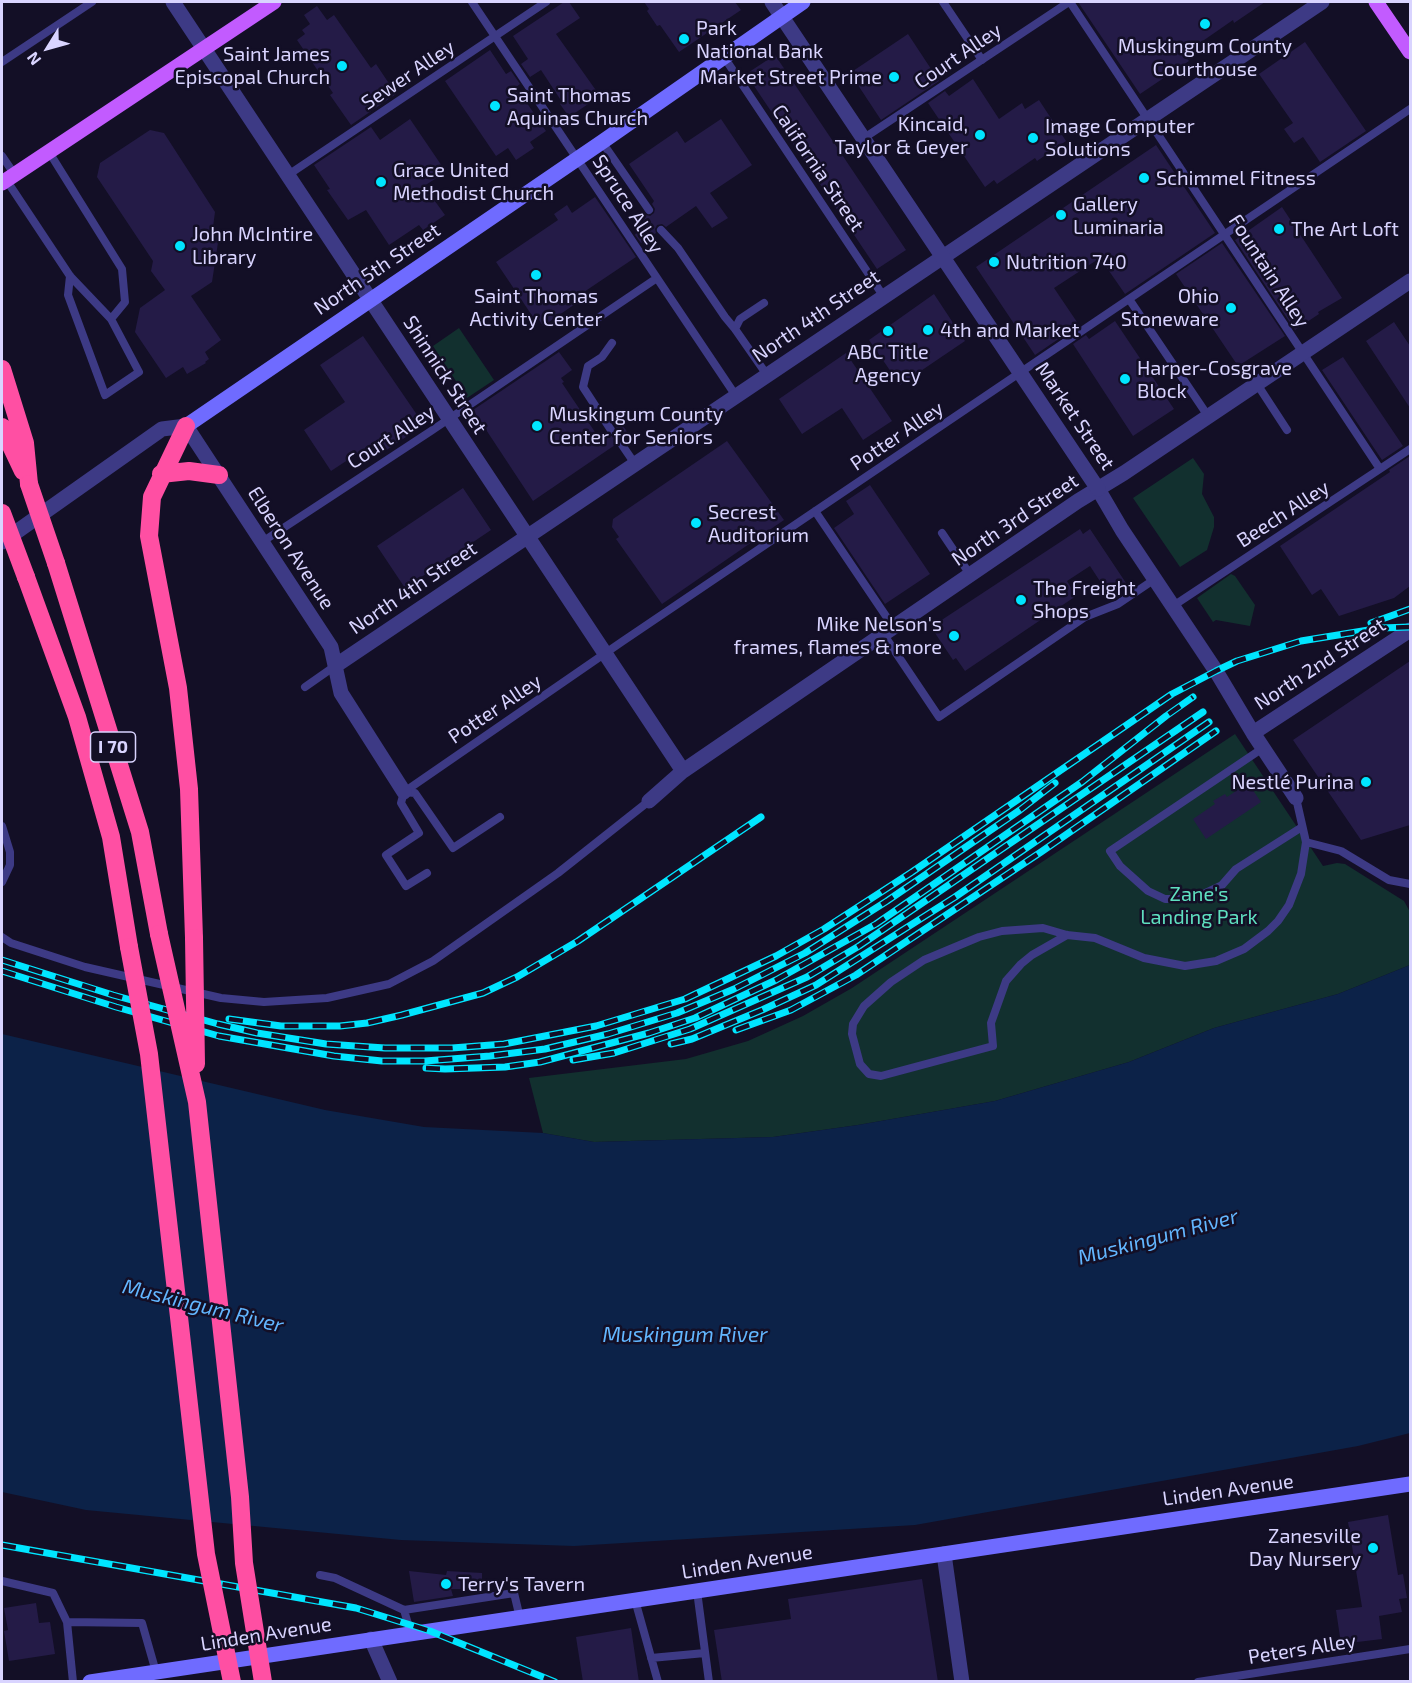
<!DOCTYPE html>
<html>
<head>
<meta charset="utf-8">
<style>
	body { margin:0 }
	#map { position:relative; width:1412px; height:1683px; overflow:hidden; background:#130f26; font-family:"Exo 2",sans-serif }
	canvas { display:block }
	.frame { position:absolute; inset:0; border:3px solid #d9d4ff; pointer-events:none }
	.north { position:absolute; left:18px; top:18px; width:60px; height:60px; -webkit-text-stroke:4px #130f26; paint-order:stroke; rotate:233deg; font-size:16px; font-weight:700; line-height:24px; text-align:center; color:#d9d4ff }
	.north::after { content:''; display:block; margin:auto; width:21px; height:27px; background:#d9d4ff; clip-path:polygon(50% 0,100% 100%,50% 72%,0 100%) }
</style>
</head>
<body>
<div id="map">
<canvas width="1412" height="1683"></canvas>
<div class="frame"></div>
<div class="north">N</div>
</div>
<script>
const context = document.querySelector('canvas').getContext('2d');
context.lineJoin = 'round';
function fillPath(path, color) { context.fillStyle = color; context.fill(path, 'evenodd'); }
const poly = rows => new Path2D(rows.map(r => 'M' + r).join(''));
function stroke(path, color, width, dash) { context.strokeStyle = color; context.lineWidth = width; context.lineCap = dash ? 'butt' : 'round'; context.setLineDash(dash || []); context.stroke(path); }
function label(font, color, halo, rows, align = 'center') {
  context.font = font + ' "Exo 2",sans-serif'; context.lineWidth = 5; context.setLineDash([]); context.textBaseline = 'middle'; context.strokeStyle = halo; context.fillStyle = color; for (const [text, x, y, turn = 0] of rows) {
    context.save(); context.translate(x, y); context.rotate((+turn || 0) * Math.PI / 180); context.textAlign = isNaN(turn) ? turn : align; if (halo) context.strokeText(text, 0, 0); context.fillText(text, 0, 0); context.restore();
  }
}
const green = poly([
	[459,328,494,380,467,398,433,346],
	[1193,458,1204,474,1202,494,1214,517,1214,527,1207,550,1180,567,1133,498],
	[1231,574,1235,576,1255,605,1250,626,1216,620,1213,622,1197,598],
	[1235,734,1323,866,1337,863,1345,864,1404,901,1410,912,1410,965,1338,994,1214,1028,1129,1062,995,1101,858,1125,773,1137,594,1142,543,1133,529,1078,686,1059,748,1041,803,1016,852,988]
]);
const water = poly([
	[1410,965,1410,1433,1358,1446,915,1525,574,1546,401,1540,86,1510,2,1492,2,1034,325,1110,424,1127,543,1133,594,1142,773,1137,858,1125,995,1101,1129,1062,1214,1028,1338,994]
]);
const building = poly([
	[564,2,569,2,580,18,556,34,600,96,569,117,560,104,562,102,541,70,530,77,521,64,528,59,513,36],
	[644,2,735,2,741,10,679,52,660,25,657,26,647,11,649,9],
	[1078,2,1265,2,1234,23,1233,20,1184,54,1189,61,1140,94],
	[317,6,327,20,334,15,371,68,376,64,396,94,351,125,330,95,333,93,297,40,305,34,302,30,310,24,304,15],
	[908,34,939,81,881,120,850,73],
	[1305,42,1366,131,1320,162,1303,137,1294,143,1284,129,1293,123,1259,74],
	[490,50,506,74,511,71,520,84,516,87,546,131,530,142,534,148,516,160,508,148,496,156,445,81],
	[775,55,906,250,877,269,746,74],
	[973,79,999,119,1022,103,1025,109,1039,100,1066,141,1037,161,1035,158,997,184,994,180,985,187,928,103,945,91,949,96],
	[410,119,446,172,424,186,445,215,423,230,419,225,389,245,366,210,348,220,327,190,330,189,314,165,371,127,380,140],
	[721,119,752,165,710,193,728,218,712,228,696,206,666,227,662,224,657,225,655,229,656,233,641,243,635,235,646,215,650,216,654,213,655,209,652,204,654,201,629,164,677,131,685,143],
	[150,130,164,133,215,212,213,227,219,236,212,282,191,296,221,340,205,352,209,359,205,362,206,363,187,374,183,367,166,378,135,332,140,308,165,290,151,271,153,261,97,177,100,163],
	[1156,145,1215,233,1125,294,1100,258,1054,288,1079,325,1035,355,976,267],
	[595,197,636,257,581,294,584,298,543,326,538,318,535,320,496,262,558,220,554,214,567,205,572,213],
	[1282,207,1342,298,1318,312,1319,314,1295,330,1235,240],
	[1222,243,1285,336,1238,366,1176,274],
	[934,294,965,341,900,385,869,340],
	[1115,321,1174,409,1133,436,1073,344,1086,335,1089,339],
	[1394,322,1410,346,1410,408,1366,341],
	[363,336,424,425,379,455,372,444,331,471,304,430,345,402,320,365],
	[559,352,572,370,561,378,564,382,562,383,599,438,606,433,611,436,615,435,617,430,616,426,621,423,630,436,625,439,620,436,616,437,614,442,615,445,533,501,473,410],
	[846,353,892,421,863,440,842,408,802,434,779,399],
	[1343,357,1403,446,1382,460,1322,370],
	[727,441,784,520,662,604,616,539,619,537,612,527,613,519],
	[1410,456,1410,586,1394,598,1339,616,1321,589,1312,595,1280,546,1390,472,1389,470],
	[870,485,930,574,885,604,834,528,854,514,846,501],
	[463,488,491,530,405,588,377,546],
	[1080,529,1083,534,1090,529,1126,583,1109,595,1090,566,1067,581,1076,596,965,671,956,658,953,660,931,627],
	[1410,661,1410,825,1361,840,1293,740],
	[1248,783,1261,802,1206,839,1193,819,1215,804,1213,801,1225,794,1227,797],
	[1388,1515,1398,1575,1403,1574,1407,1598,1399,1599,1402,1612,1379,1616,1382,1639,1341,1644,1336,1610,1362,1607,1348,1522],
	[409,1571,446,1575,447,1571,482,1573,482,1589,451,1589,453,1596,414,1602],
	[922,1579,938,1682,722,1682,714,1630,791,1619,788,1599],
	[36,1603,39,1623,50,1622,55,1654,9,1661,4,1631,8,1630,4,1608],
	[631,1628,639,1682,583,1682,576,1637]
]);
const service = poly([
	[472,2,736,396],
	[943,2,982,60],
	[1070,2,1380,469],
	[724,57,884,297],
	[2,62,92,2],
	[864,138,1069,2],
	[602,142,649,210],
	[2,156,15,175],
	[288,175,546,2],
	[7,181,70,276,111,319,125,302,122,269,49,152],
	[661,230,678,248,725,317,735,329],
	[70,276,68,295,105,395,139,372,111,319],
	[1129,299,1208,416],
	[764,303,740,319,735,329,767,375],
	[1257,384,1287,430],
	[611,430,583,387,588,366,602,357,612,343],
	[620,442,635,464],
	[815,511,894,628],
	[942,533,971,576],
	[262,542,431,431,657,278],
	[1173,606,1410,449],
	[884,635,939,717,1085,617,1118,604,1155,579],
	[305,687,335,666],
	[1263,748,1110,851,1120,866,1148,891,1165,899,1184,899,1201,895,1222,885,1236,869,1302,827],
	[404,792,623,641,1410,109],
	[404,792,401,803,419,833,386,855,406,886,427,873],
	[404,792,415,793,453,848,500,817],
	[2,826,10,852,10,865,2,882],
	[1306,842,1341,851,1389,880,1410,884],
	[1067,935,1032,955,1021,964,1006,981,991,1023,993,1046,881,1076,869,1074,860,1064,852,1034,853,1024,864,1006,891,982,924,960,979,937,1002,931,1043,928,1067,935,1095,938,1144,958,1185,966,1216,961,1244,949,1268,931,1278,921,1289,905,1301,874,1306,842,1296,798],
	[2,937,11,943,85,967,221,998,264,1002,327,998,389,984,433,961,558,873,649,801],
	[320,1575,335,1578,404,1610,514,1593,520,1618],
	[2,1581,53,1593,67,1622,142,1623,156,1672],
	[697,1591,709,1682],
	[635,1600,658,1682],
	[404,1610,411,1634],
	[67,1622,73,1682],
	[651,1658,705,1653],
	[1198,1682,1410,1649]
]);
const minor = poly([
	[173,2,683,771],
	[1098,489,1122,530,1216,671,1253,733,1296,798],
	[2,542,162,429,186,426,331,647,341,693,404,792],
	[335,666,1322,2],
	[1253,733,1410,630],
	[649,801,683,771,1078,501,1124,473,1410,281],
	[944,1554,962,1682],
	[371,1639,390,1682]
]);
const tertiary = poly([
	[772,2,1098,489]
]);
const secondary = poly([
	[186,426,602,142,803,2],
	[90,1682,1410,1484]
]);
const primary = poly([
	[1376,2,1410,52],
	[2,183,274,2]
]);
const motorway = poly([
	[2,369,25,443,29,484],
	[186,426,152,497,149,536,178,688,189,789,194,938],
	[2,427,23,471],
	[161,474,189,471,219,475],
	[56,563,140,832,159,934],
	[26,577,77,717,111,837,129,947]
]);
const rail = poly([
	[1371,623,1410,609],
	[2,960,113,995,218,1024,257,1033,326,1044,385,1048,452,1048,504,1044,596,1026,685,999,776,956,824,929,912,872,1172,694,1216,671,1237,661,1301,641,1381,628,1410,627],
	[2,971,116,1007,219,1036,334,1056,382,1061,425,1061,490,1056,545,1049,608,1034,677,1013,734,989,805,953,887,901,1020,810,1055,783],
	[229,1019,281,1026,340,1026,367,1023,402,1015,483,993,517,977,578,941,761,817],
	[736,1030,791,1010,856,975,1041,852,1216,731],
	[671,1044,692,1039,762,1010,816,985,955,897,1209,722],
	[573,1060,614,1053,690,1029,807,977,859,946,1203,712],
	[426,1068,445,1069,505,1067,540,1062,649,1033,695,1018,776,980,876,924,1082,782,1166,716,1193,697],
	[2,1545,356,1608,430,1631,555,1682]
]);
const motorwayBridge = poly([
	[29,484,56,563],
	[2,513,26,577],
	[159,934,197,1102,240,1497,244,1563,263,1682],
	[194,938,196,1064],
	[129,947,149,1054,206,1554,232,1682]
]);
const markers = [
	[1205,24,6,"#00e5ff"],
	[684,39,6,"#00e5ff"],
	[342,66,6,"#00e5ff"],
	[894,77,6,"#00e5ff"],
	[495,106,6,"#00e5ff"],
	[980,135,6,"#00e5ff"],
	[1033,138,6,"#00e5ff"],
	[1144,178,6,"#00e5ff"],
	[381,182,6,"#00e5ff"],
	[1061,215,6,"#00e5ff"],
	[1279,229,6,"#00e5ff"],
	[180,246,6,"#00e5ff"],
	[994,262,6,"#00e5ff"],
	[536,275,6,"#00e5ff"],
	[1231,308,6,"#00e5ff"],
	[928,330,6,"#00e5ff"],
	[888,331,6,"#00e5ff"],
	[1125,379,6,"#00e5ff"],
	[537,426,6,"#00e5ff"],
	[696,523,6,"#00e5ff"],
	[1021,600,6,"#00e5ff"],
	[954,636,6,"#00e5ff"],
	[1366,782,6,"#00e5ff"],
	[1373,1548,6,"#00e5ff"],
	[446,1584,6,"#00e5ff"]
];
const shields = [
	[113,747,45]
];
const shieldNames = [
	["I 70",113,747]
];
const poiNames = [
	["Park",696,28],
	["National Bank",696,51],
	["Muskingum County",1205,46,"center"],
	["Courthouse",1205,69,"center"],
	["Saint James",330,54,"right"],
	["Episcopal Church",330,77,"right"],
	["Market Street Prime",882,77,"right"],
	["Saint Thomas",507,95],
	["Aquinas Church",507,118],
	["Kincaid,",968,124,"right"],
	["Taylor & Geyer",968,147,"right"],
	["Image Computer",1045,126],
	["Solutions",1045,149],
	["Grace United",393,170],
	["Methodist Church",393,193],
	["Schimmel Fitness",1156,178],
	["Gallery",1073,204],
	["Luminaria",1073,227],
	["The Art Loft",1291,229],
	["John McIntire",192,234],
	["Library",192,257],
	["Nutrition 740",1006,262],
	["Saint Thomas",536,296,"center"],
	["Activity Center",536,319,"center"],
	["Ohio",1219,296,"right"],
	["Stoneware",1219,319,"right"],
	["4th and Market",940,330],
	["ABC Title",888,352,"center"],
	["Agency",888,375,"center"],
	["Harper-Cosgrave",1137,368],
	["Block",1137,391],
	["Muskingum County",549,414],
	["Center for Seniors",549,437],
	["Secrest",708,512],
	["Auditorium",708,535],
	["The Freight",1033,588],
	["Shops",1033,611],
	["Mike Nelson's",942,624,"right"],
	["frames, flames & more",942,647,"right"],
	["Nestlé Purina",1354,782,"right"],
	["Zanesville",1361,1536,"right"],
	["Day Nursery",1361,1559,"right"],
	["Terry's Tavern",458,1584]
];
const streetNames = [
	["Court Alley",958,56,-34],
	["Sewer Alley",408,75,-34],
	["California Street",818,168,56],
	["Spruce Alley",628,204,57],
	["North 5th Street",377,269,-34],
	["Fountain Alley",1269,271,57],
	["North 4th Street",816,316,-34],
	["Shinnick Street",445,375,57],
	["Market Street",1075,416,56],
	["Potter Alley",897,436,-34],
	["Court Alley",391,437,-33],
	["Beech Alley",1283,514,-33],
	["North 3rd Street",1015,520,-34],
	["Elberon Avenue",291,548,57],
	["North 4th Street",413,588,-34],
	["North 2nd Street",1320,664,-33],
	["Potter Alley",495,709,-34],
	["Linden Avenue",1228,1490,-8],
	["Linden Avenue",747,1562,-9],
	["Linden Avenue",266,1634,-9],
	["Peters Alley",1302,1649,-9]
];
const parkNames = [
	["Zane's",1199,894],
	["Landing Park",1199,917]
];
const waterNames = [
	["Muskingum River",1158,1237,-15],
	["Muskingum River",203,1306,14],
	["Muskingum River",685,1335]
];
fillPath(green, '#12302f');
fillPath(water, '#0c2248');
fillPath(building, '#241b47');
stroke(service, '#3d3a85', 8);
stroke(minor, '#3d3a85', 15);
stroke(tertiary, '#3d3a85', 15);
stroke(secondary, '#6f6bff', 15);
stroke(primary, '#c25bff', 15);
stroke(motorway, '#ff4fa3', 18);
stroke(rail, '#00e5ff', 7);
stroke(rail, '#130f26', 4.5, [14]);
stroke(motorwayBridge, '#ff4fa3', 18);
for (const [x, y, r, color] of markers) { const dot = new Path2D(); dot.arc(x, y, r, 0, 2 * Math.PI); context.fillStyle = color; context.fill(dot); stroke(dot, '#130f26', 2); }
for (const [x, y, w] of shields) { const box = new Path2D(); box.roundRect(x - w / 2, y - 15, w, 30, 4.5); context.fillStyle = '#130f26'; context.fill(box); stroke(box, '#d9d4ff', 1.5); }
label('bold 18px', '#d9d4ff', null, shieldNames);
label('20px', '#d9d4ff', '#130f26', poiNames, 'left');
label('20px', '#d9d4ff', '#130f26', streetNames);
label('20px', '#5fe0c0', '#130f26', parkNames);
label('italic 21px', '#62b6ff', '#130f26', waterNames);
</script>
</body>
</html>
